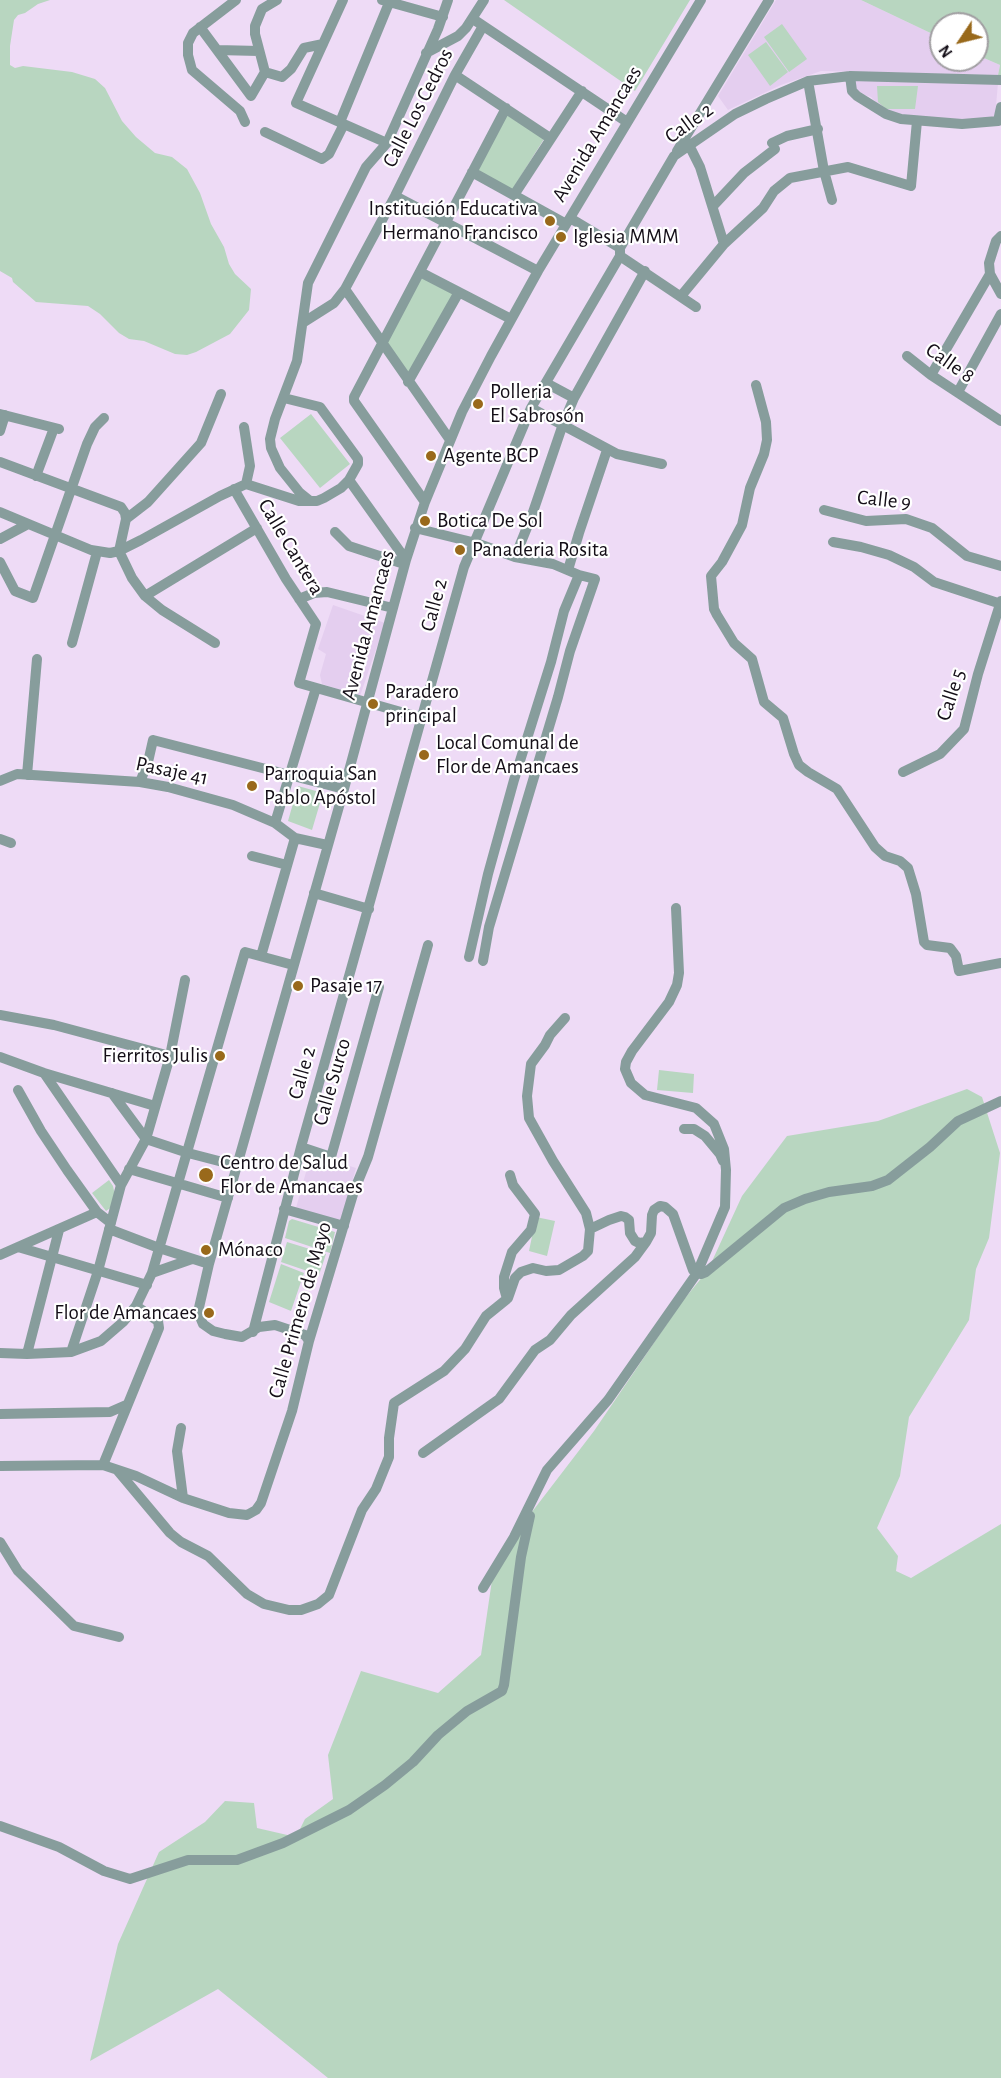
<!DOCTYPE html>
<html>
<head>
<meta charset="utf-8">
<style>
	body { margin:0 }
	#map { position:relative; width:1001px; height:2078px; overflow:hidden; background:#eedbf6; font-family:"Alegreya Sans",sans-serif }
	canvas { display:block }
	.north { position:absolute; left:929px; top:12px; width:60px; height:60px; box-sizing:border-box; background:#fff; border:2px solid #a19fa2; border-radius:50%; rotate:235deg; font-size:16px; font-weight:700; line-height:24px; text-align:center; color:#140e17 }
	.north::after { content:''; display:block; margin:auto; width:21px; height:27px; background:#99691b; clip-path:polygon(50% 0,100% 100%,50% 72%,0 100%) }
</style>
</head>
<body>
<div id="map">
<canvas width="1001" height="2078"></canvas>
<div class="north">N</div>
</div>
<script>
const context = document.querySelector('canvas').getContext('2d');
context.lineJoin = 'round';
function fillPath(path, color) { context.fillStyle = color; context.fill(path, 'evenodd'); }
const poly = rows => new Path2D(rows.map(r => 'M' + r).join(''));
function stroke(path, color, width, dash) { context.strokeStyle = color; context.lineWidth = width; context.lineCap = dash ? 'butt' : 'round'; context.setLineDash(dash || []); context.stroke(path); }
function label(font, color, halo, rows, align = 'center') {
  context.font = font + ' "Alegreya Sans",sans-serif'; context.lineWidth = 4.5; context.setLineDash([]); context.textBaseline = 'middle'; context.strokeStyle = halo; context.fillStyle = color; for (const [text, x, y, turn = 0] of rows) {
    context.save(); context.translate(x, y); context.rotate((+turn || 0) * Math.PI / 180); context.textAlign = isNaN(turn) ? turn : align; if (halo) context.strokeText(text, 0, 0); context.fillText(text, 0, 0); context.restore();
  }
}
const built = poly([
	[776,0,861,0,941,38,941,60,977,60,977,55,1000,65,998,75,821,71,781,85,728,110,718,96],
	[853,79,998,83,995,117,959,120,886,113,871,97,856,92],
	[333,605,385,623,360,696,322,684,320,675,326,654,318,649],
	[311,1154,356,1168,341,1221,296,1208]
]);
const green = poly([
	[0,0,50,0,38,4,25,13,18,15,14,20,10,46,10,65,15,68,23,66,72,72,95,79,105,88,122,121,136,137,155,153,172,157,187,169,200,193,211,224,224,247,229,264,235,274,251,289,249,310,230,334,196,352,187,355,175,354,144,341,129,339,119,333,100,314,88,306,36,302,13,282,12,278,0,271],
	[504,0,690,0,635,91],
	[861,0,1001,0,1001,75,998,75,1000,65,977,55,977,24,941,24,941,38],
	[782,24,807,59,789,72,764,37],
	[766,42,788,72,770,86,748,55],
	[877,86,918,86,915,109,886,109,878,102],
	[507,115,544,139,512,190,477,170],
	[420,277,454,294,408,373,386,344],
	[311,414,350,464,320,488,280,438],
	[298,786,323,793,312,830,288,821],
	[659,1070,694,1074,693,1093,657,1090],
	[967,1089,982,1097,1000,1153,989,1238,976,1269,969,1320,909,1417,900,1476,877,1528,898,1556,896,1571,911,1578,1001,1524,1001,2078,328,2078,218,1989,90,2061,118,1944,159,1852,205,1822,225,1801,254,1803,257,1828,296,1837,305,1819,333,1799,328,1755,361,1671,438,1693,481,1655,492,1580,512,1538,594,1431,681,1303,708,1270,742,1196,787,1136,878,1121],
	[109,1180,113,1186,116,1200,113,1206,106,1211,92,1193],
	[536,1217,555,1221,547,1256,529,1251],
	[292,1219,335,1232,330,1253,285,1238,289,1221],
	[287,1242,326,1254,319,1275,281,1262],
	[281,1264,304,1273,291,1311,269,1302]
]);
const minor = poly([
	[236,0,193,33,188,43,188,55,192,70,240,111,245,122],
	[277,0,262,9,255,26,255,34,265,72,282,77,291,69,304,48,323,44],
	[343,0,296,103,387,143],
	[382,0,443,17],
	[473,19,627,122],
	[200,27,251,96,265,72],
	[217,50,259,51],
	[426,53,458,36,466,28,484,0],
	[455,75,550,138],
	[850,76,852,91,857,96,886,114,901,119,962,124,998,121,1001,107],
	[808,81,824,171,832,200],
	[340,122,389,3],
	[265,132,322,159,329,154,344,124],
	[772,143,787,136,818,129],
	[689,145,700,167,724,244,763,208,774,191,790,178,848,167,911,186,917,121],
	[677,151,769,0],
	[472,172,566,224],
	[514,195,582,91],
	[395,196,538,271],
	[713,206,744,173,775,149],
	[570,218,620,248],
	[1001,236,996,241,989,263,990,274,1001,294],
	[620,256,696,307],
	[420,272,511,319],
	[345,289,450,440],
	[681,296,724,244],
	[304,322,334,303,345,289,395,196,455,75,483,26],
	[907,356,931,375,1001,421],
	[931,375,990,274],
	[408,382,459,292],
	[546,383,574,398],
	[756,385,766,422,767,440,764,454,750,488,742,525,722,562,711,576,714,609,717,615,734,643,752,659,764,702,783,718,794,754,799,765,808,772,837,789,875,847,885,856,900,861,908,868,916,894,924,942,927,945,950,948,956,956,959,971,1001,963],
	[958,392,1001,314],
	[531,408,617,454,662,464],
	[0,414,59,429],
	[244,427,250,466,246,484],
	[0,431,5,415],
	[0,462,121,507,125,513,126,519],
	[36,476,54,428],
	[349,480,406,560],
	[234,489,286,579,316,624,299,683,422,718],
	[310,501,300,493,280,468,271,448,270,439,275,419,297,361,308,283,366,167,387,143,438,29,448,0],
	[425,502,354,401,354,397,506,108],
	[824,510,866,521,906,519,932,528,967,556,1001,566],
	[0,512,91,550,110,553,119,551,141,540,220,496,246,484,299,501,317,501,324,498,341,488,349,480,358,464,358,459,320,407,284,398],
	[415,528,476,543,515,557,553,564,579,575,595,579,570,651,558,697,489,927,483,961],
	[335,532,349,546,404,564],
	[0,539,28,524],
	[833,542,861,547,889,555,914,567,934,582,1001,604],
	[515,557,532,515,563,424,574,398,645,271],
	[0,562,15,591,33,598,87,444,95,427,104,418],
	[568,570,579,533,607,450],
	[145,596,257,528],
	[299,599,314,593,327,592,393,608],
	[72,643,97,552],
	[215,643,162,610,145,596,132,578,119,551,126,519,148,502,201,443,221,394],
	[903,772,940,754,964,729,978,674,1001,601],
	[27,775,37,659],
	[0,781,17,774,140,782,168,787,233,805,275,823,295,838,327,845],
	[140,782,148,762,153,740,344,789],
	[275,823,316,688],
	[0,839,11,843],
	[252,856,287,865],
	[314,893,369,909],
	[261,956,295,838],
	[469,957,488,874,514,780,551,662,564,611,579,575],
	[0,1015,54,1025,170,1056],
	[565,1018,550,1035,545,1045,531,1064,527,1096,529,1118,553,1161,586,1213,590,1229],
	[0,1057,44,1073,155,1106],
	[44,1073,121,1185],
	[18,1090,41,1131,67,1170,97,1212,111,1223],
	[112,1093,146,1139,188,1153,238,1166],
	[684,1129,694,1129,705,1136,720,1154,723,1161],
	[301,1147,331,1157,379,987],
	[129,1169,228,1198],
	[284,1209,344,1226],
	[109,1229,159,1248,209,1264],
	[18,1247,147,1285],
	[0,1255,97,1212],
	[152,1273,192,1259],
	[508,1298,515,1278,521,1272,533,1268,546,1271,559,1270,583,1256,588,1251,590,1229,609,1220,621,1216,625,1217,629,1220,630,1233,635,1241,639,1243,646,1242,651,1233,652,1215,654,1210,660,1206,665,1207,673,1214,693,1270,701,1274,706,1272,784,1208,805,1199,829,1192,872,1186,888,1180,930,1147,958,1121,1001,1101],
	[253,1332,301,1147,464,567,531,408,620,256,620,248,674,156,735,114,766,99,808,81,850,76,1001,80],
	[309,1341,305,1335,275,1325,259,1327,242,1337,225,1334,213,1331,203,1324,198,1312,209,1264,344,789,406,560,425,502,462,412,491,356,538,271,701,0],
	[71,1352,98,1271,121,1185,146,1139,170,1056,185,980],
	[0,1353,27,1354,71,1352,101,1341,123,1322,136,1306,152,1273,245,952,293,965],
	[27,1354,59,1230],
	[0,1414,110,1412,126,1405],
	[181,1428,177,1451,183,1498],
	[423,1453,499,1399,535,1350,550,1340,571,1315,635,1257,646,1242],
	[103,1465,159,1328,158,1321,136,1306],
	[0,1466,103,1465,136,1476,183,1498,229,1513,247,1515,256,1510,261,1503,292,1411,309,1341,354,1191,368,1157,428,945],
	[118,1471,170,1533,181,1542,208,1556,247,1594,264,1604,289,1610,301,1610,318,1604,329,1595,362,1510,376,1489,389,1457,389,1438,394,1403,444,1371,465,1349,486,1316,507,1299,504,1288,504,1277,512,1252,531,1230,535,1214,513,1185,510,1175],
	[0,1542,18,1571,74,1626,119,1637],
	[483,1588,514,1537,547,1470,608,1400,697,1273,725,1207,726,1170,724,1149,714,1124,696,1108,645,1095,631,1083,625,1069,626,1062,632,1051,669,1002,677,985,679,973,676,908],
	[0,1826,59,1847,104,1871,130,1879,188,1860,237,1860,283,1843,349,1810,385,1785,413,1762,438,1735,467,1711,502,1691,504,1685,521,1557,530,1516]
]);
const markers = [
	[550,221,6,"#99691b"],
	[561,237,6,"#99691b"],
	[478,404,6,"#99691b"],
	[431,456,6,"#99691b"],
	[425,521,6,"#99691b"],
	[460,550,6,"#99691b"],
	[373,704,6,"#99691b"],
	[424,755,6,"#99691b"],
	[252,786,6,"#99691b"],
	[298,986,6,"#99691b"],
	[220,1056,6,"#99691b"],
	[206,1175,8,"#99691b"],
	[206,1250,6,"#99691b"],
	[209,1313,6,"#99691b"]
];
const streetNames = [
	["Calle Los Cedros",418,108,-63],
	["Calle 2",689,123,-36],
	["Avenida Amancaes",597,134,-59],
	["Calle 8",950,363,35],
	["Calle 9",884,500,6],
	["Calle Cantera",291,547,59],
	["Calle 2",434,605,-75],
	["Avenida Amancaes",368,625,-75],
	["Calle 5",951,695,-72],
	["Pasaje 41",172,771,12],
	["Calle 2",302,1073,-74],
	["Calle Surco",332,1082,-74],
	["Calle Primero de Mayo",300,1310,-74]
];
const poiNames = [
	["Institución Educativa",538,209,"right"],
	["Hermano Francisco",538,233,"right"],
	["Iglesia MMM",573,237],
	["Polleria",490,392],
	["El Sabrosón",490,416],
	["Agente BCP",443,456],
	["Botica De Sol",437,521],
	["Panaderia Rosita",472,550],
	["Paradero",385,692],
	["principal",385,716],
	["Local Comunal de",436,743],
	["Flor de Amancaes",436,767],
	["Parroquia San",264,774],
	["Pablo Apóstol",264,798],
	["Pasaje 17",310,986],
	["Fierritos Julis",208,1056,"right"],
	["Centro de Salud",220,1163],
	["Flor de Amancaes",220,1187],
	["Mónaco",218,1250],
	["Flor de Amancaes",197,1313,"right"]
];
fillPath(built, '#e4ceef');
fillPath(green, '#b8d6c0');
stroke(minor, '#879d9c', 10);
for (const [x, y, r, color] of markers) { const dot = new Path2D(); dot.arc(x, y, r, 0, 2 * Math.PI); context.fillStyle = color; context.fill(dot); stroke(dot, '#fff', 2); }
label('21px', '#140e17', '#fff', streetNames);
label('21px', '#140e17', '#fff', poiNames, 'left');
</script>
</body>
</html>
